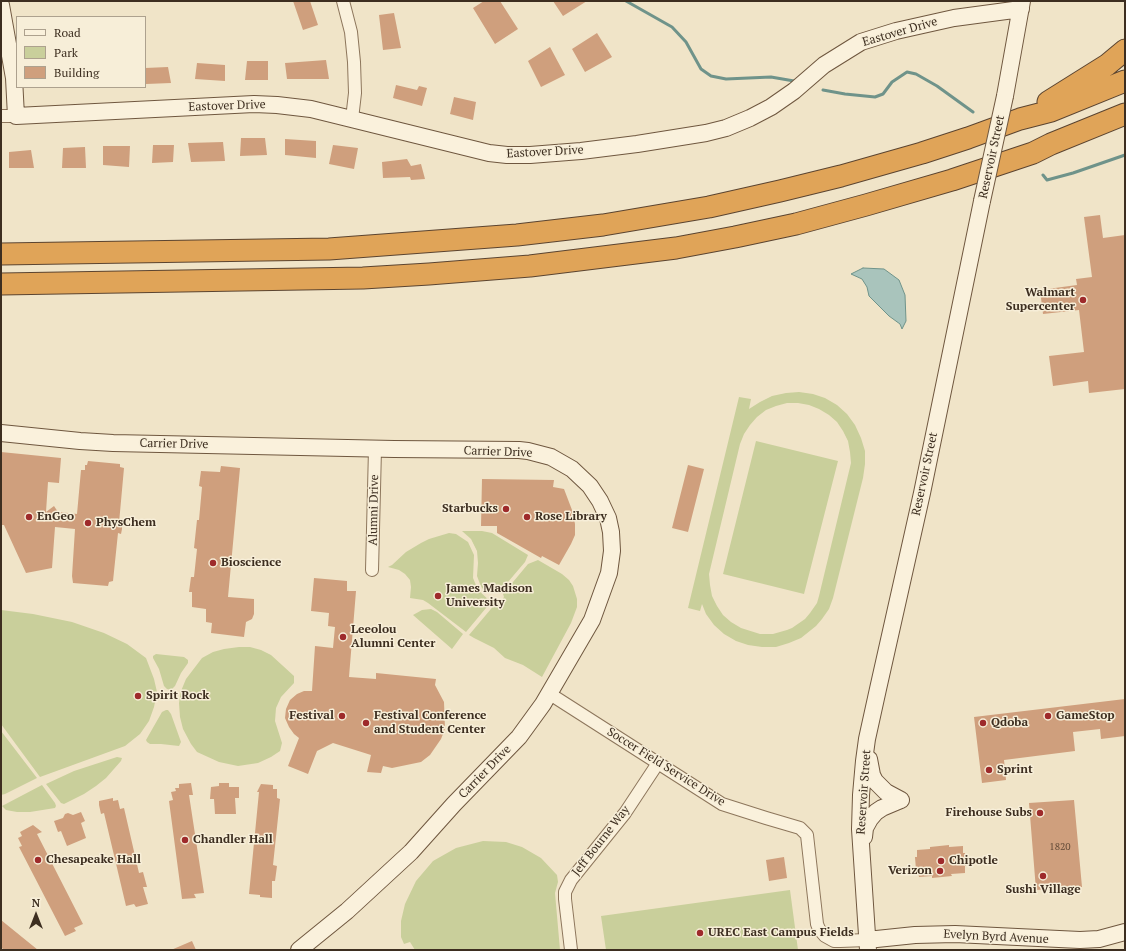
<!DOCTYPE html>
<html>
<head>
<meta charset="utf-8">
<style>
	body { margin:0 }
	#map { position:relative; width:1126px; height:951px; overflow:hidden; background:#f0e4c8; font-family:"PT Serif",serif }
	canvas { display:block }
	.frame { position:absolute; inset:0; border:2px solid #3d2e20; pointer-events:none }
	.legend { position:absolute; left:16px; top:16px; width:130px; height:72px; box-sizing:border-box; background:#f7eed8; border:1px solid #ada18e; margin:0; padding:5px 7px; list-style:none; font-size:12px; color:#3d2e20 }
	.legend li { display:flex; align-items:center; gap:8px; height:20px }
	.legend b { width:20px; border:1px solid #ada18e }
	.north { position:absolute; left:16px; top:895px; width:40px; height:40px; -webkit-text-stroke:3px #f7eed8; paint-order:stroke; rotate:0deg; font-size:11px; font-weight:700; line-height:16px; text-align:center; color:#3d2e20 }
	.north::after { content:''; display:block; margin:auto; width:14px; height:18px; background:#3d2e20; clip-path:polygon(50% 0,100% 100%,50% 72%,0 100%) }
</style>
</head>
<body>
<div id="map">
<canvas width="1126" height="951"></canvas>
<div class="frame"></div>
<ul class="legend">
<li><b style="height:5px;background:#faf1dc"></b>Road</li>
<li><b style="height:11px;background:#c9cf9b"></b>Park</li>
<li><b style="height:11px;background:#cf9f7d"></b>Building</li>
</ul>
<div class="north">N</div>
</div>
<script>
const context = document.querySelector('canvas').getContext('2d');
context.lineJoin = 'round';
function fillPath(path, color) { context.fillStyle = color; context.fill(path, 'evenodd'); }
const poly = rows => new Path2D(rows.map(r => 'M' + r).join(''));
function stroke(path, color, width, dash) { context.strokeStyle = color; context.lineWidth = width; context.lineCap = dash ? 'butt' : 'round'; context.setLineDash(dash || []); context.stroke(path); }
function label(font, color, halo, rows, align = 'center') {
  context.font = font + ' "PT Serif",serif'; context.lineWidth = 3; context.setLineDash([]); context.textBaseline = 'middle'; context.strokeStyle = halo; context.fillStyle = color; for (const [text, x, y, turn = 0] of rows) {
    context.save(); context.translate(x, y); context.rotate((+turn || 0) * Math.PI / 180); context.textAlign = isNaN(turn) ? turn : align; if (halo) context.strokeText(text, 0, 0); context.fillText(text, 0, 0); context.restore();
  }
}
const green = poly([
	[799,392,813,394,825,398,837,405,847,414,855,425,861,438,865,451,865,464,863,478,833,598,829,609,822,619,816,626,801,638,789,643,776,647,762,647,748,645,736,641,724,634,714,625,706,614,702,604,700,611,688,608,739,397,751,399,749,409,760,402,772,396,786,393],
	[787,403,798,403,809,405,819,409,829,415,837,422,843,431,848,441,850,452,851,463,819,596,817,603,810,613,805,619,792,628,787,630,773,634,760,634,741,628,731,622,723,615,717,606,712,596,710,585,709,574,740,444,744,434,750,425,757,417,766,410,776,406],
	[756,441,838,461,804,594,723,574],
	[462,531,482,531,492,533,528,555,525,562,502,589,494,586,490,588,487,592,482,588,480,584,477,576,478,563,477,551,471,539],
	[449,533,456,534,468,542,474,555,473,578,478,590,491,602,466,632,428,603,423,600,410,598,411,587,410,580,405,574,399,570,388,567,392,565,406,552,421,543,429,539],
	[538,560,562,574,569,580,573,586,577,599,577,607,571,623,542,677,523,665,505,658,494,648,474,638,469,635,496,603,500,602,502,600,504,597,503,594,528,564],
	[431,609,437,612,463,634,452,649,413,615,422,610],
	[1,610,33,614,72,622,104,633,127,644,146,658,154,679,157,692,154,707,149,721,140,734,125,746,40,777,1,724],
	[239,647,250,647,261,650,271,655,294,676,294,683,281,697,276,708,275,721,282,743,280,751,271,757,258,763,238,766,219,762,197,752,191,744,183,729,180,717,179,703,181,691,186,679,202,658,213,652,224,649],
	[156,654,184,657,188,660,188,663,181,673,175,686,171,690,167,689,164,686,159,669,153,658,153,656],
	[166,710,168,710,171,714,181,742,179,746,161,744,150,744,147,742,146,740,162,712],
	[1,731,37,778,5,794,1,795],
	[117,757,122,758,121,761,106,778,96,786,84,794,64,804,61,803,46,784,74,771],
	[42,785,55,803,56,806,55,808,30,812,17,812,6,810,2,806],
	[483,841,506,842,522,847,541,858,557,875,558,882,555,893,560,950,415,950,410,942,404,944,401,937,401,921,405,904,416,881,433,861,456,848],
	[790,890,798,950,606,950,601,916]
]);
const water = poly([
	[863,268,884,269,899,280,905,295,906,321,902,329,900,324,889,316,869,296,867,287,862,279,851,274,863,268]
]);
const stream = poly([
	[626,1,672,27,686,42,701,69,711,76,726,79,771,77,794,81],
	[823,90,845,94,875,97,883,94,892,82,907,72,916,74,937,86,973,112],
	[1043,175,1047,180,1073,173,1125,155]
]);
const building = poly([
	[293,1,310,1,318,25,303,30],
	[484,1,500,1,518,29,495,44,473,8],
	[553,1,587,1,563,16],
	[394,13,401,48,383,50,379,15],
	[597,33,612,57,585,72,572,49],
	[550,47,565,75,541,87,528,61],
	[326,60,329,79,287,79,285,63],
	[247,61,268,61,268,80,245,80],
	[197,63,225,65,225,81,195,79],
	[168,67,171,83,146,84,145,68],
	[396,85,417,90,419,86,427,88,422,106,393,98],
	[454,97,476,102,473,120,450,114],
	[241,138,265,138,267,155,240,156],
	[285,139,316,141,316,158,285,155],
	[223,142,225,161,191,162,188,143],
	[153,145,174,145,173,162,152,163],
	[333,145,358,148,354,169,329,164],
	[103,146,130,146,129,167,103,165],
	[85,147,86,168,62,168,63,148],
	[31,150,34,168,9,168,9,152],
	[407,159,411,166,421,164,425,179,411,180,410,177,383,178,382,162],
	[1100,215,1103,238,1125,235,1125,389,1089,393,1088,381,1053,386,1049,356,1084,352,1079,310,1043,314,1040,290,1077,285,1076,279,1092,277,1084,217],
	[1,452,61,458,59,483,48,482,46,512,54,506,58,512,77,514,81,470,85,470,85,465,87,465,88,461,120,464,120,467,124,468,119,523,122,524,122,529,121,534,118,533,113,581,109,582,108,586,73,583,72,576,75,529,55,527,52,568,26,573,4,525,1,525],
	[688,465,704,469,688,532,672,528],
	[221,466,240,468,228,597,254,599,254,614,252,619,246,622,244,637,211,633,212,623,206,622,206,609,192,607,192,592,189,592,191,577,194,577,197,549,194,548,197,520,199,520,202,487,199,486,201,471,220,472],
	[482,479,554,480,553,487,564,489,572,510,575,524,575,535,571,544,559,565,542,556,541,558,497,533,497,526,481,526],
	[314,578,347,581,347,591,356,591,349,677,376,679,376,673,436,679,435,685,444,702,445,729,441,739,430,755,421,762,392,768,383,766,381,773,367,772,371,755,333,743,317,751,308,774,288,766,299,738,294,734,289,727,285,718,286,709,290,700,297,694,304,691,312,691,315,646,333,648,335,627,328,626,329,613,311,611],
	[1125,699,1125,736,1101,739,1100,729,1073,732,1075,751,1004,760,1006,780,982,783,974,717],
	[191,783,193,795,189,795,204,893,194,894,196,898,182,899,169,801,173,800,171,792,176,791,175,788,179,788,179,784],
	[219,783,229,783,229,787,239,787,239,798,235,798,236,814,215,814,214,799,210,799,211,787,219,786],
	[261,784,273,785,273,789,277,789,277,798,280,799,273,865,277,866,275,881,272,881,272,898,260,897,260,895,249,894,259,792,257,792],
	[113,798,113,801,118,800,120,809,124,808,139,873,143,872,147,887,143,887,148,904,136,907,134,904,126,906,104,813,101,814,99,805,99,801],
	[1074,800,1082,887,1036,890,1029,803],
	[81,812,85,821,81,823,86,838,67,846,61,831,58,832,54,821,63,818,65,814,68,813,73,815],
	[33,825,42,832,37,834,83,924,74,928,76,931,65,936,19,847,22,846,18,838,22,836,20,832],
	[949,845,949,847,963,846,963,853,965,853,966,866,965,866,965,873,951,874,952,876,932,878,932,876,919,877,918,869,916,870,915,857,917,857,917,850,930,849,930,847],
	[784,857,787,878,769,881,766,860],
	[1,920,38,950,4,950,1,947],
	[192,941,196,950,171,950]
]);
const street = poly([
	[343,1,351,32,354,62,355,93,352,119],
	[1,116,16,116],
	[372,570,375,449],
	[550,694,722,804,766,818,800,828,807,835,817,924,819,929,825,936,834,941,840,941,867,940],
	[571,950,565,899,565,892,571,880,625,813,658,763]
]);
const secondary = poly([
	[1,5,14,78,16,116,254,104,277,105,311,109,489,153,507,155,530,155,581,151,637,144,706,133,726,128,750,118,771,107,794,91,824,65,861,42,896,31,954,18,1021,9],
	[1005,96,1022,1],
	[1,433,80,441,113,443,394,449,519,450,528,451,551,457,572,469,590,486,600,501,608,518,611,532,612,551,609,573,592,620,543,704,519,737,454,804,411,852,347,911,299,950],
	[869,759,872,775,875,781,886,792,901,800],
	[864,837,865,828,870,819,876,812,882,808,901,800],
	[867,940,915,935,955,934,1080,940,1099,939,1125,932],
	[868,950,860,829,861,795,864,761,867,739,878,689,922,493,982,201]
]);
const highway = poly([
	[1048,102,1107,65,1125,50],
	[1,254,329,249,517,235,603,225,709,207,780,191,841,176,922,153,968,138,1020,119,1051,111,1125,81],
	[1,284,363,278,429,274,530,266,676,248,735,237,796,224,866,205,952,180,1033,153,1051,144,1125,114]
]);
const secondaryBridge = poly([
	[982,201,1005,96]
]);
const markers = [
	[1083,300,4,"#9e2a2b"],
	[506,509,4,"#9e2a2b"],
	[29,517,4,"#9e2a2b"],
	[527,517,4,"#9e2a2b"],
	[88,523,4,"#9e2a2b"],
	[213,563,4,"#9e2a2b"],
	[438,596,4,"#9e2a2b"],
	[343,637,4,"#9e2a2b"],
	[138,696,4,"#9e2a2b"],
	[342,716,4,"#9e2a2b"],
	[1048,716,4,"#9e2a2b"],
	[366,723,4,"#9e2a2b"],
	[983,723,4,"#9e2a2b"],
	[989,770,4,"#9e2a2b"],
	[1040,813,4,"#9e2a2b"],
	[185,840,4,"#9e2a2b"],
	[38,860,4,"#9e2a2b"],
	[941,861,4,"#9e2a2b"],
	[940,871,4,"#9e2a2b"],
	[1043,876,4,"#9e2a2b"],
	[700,933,4,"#9e2a2b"]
];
const numberNames = [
	["1820",1060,847]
];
const streetNames = [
	["Eastover Drive",900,32,-16],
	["Eastover Drive",227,106,-2],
	["Eastover Drive",545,152,-3],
	["Reservoir Street",992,157,-78],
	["Carrier Drive",174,444,1],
	["Carrier Drive",498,452,2],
	["Reservoir Street",925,474,-78],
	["Alumni Drive",374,510,-89],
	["Soccer Field Service Drive",666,767,32],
	["Carrier Drive",485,772,-46],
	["Reservoir Street",864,792,-86],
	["Jeff Bourne Way",601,841,-52],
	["Evelyn Byrd Avenue",996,937,3]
];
const poiNames = [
	["Walmart",1075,293,"right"],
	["Supercenter",1075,307,"right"],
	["Starbucks",498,509,"right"],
	["EnGeo",37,517],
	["Rose Library",535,517],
	["PhysChem",96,523],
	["Bioscience",221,563],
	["James Madison",446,589],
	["University",446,603],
	["Leeolou",351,630],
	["Alumni Center",351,644],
	["Spirit Rock",146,696],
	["Festival",334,716,"right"],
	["Festival Conference",374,716],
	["and Student Center",374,730],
	["GameStop",1056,716],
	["Qdoba",991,723],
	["Sprint",997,770],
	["Firehouse Subs",1032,813,"right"],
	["Chandler Hall",193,840],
	["Chesapeake Hall",46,860],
	["Chipotle",949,861],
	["Verizon",932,871,"right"],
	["Sushi Village",1043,890,"center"],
	["UREC East Campus Fields",708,933]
];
fillPath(green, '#c9cf9b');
fillPath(water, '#a9c4bc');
stroke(water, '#6f938a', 1);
stroke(stream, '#6f938a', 3);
fillPath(building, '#cf9f7d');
stroke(street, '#8d765c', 14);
stroke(secondary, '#6f573f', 18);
stroke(highway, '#5b4430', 23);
stroke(street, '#faf1dc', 12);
stroke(secondary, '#faf1dc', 16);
stroke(highway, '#e0a458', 21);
stroke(secondaryBridge, '#6f573f', 18, []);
stroke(secondaryBridge, '#faf1dc', 16);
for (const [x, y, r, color] of markers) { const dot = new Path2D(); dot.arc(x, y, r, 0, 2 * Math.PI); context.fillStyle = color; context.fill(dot); stroke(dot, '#f7eed8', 1.5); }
label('10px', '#624a37', null, numberNames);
label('12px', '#3d2e20', '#f7eed8', streetNames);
label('bold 12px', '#3d2e20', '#f7eed8', poiNames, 'left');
</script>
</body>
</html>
